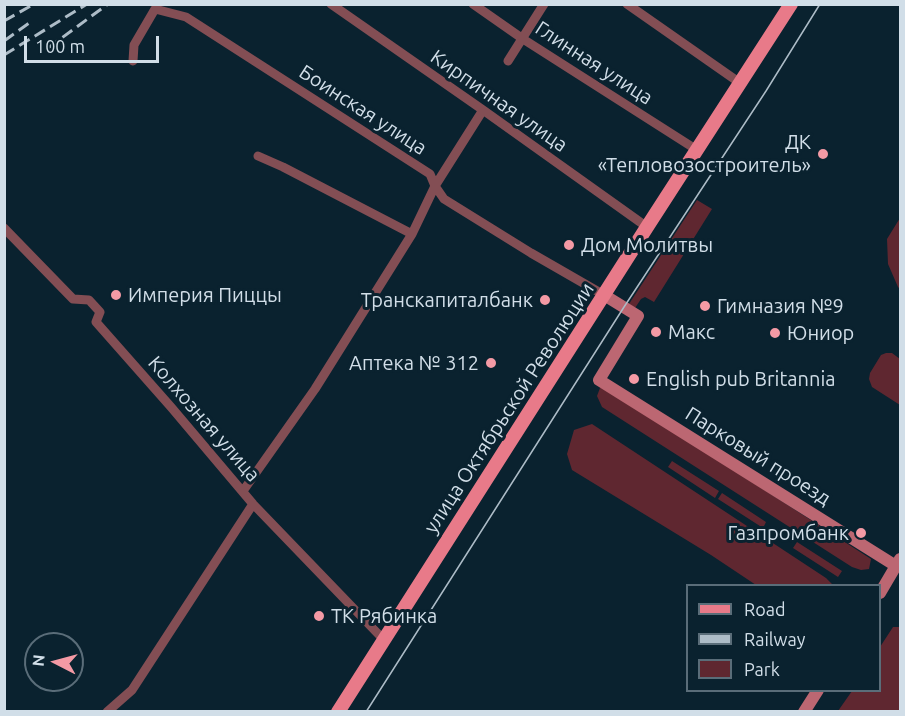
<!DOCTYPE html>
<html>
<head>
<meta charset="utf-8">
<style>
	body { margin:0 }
	#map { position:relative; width:905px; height:716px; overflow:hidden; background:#0a222f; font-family:Ubuntu,sans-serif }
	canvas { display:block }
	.frame { position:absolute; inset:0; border:6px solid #d1dee8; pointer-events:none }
	.legend { position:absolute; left:686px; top:584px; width:195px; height:108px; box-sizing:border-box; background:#0a222f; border:2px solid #5a6d79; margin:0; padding:8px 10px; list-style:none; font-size:18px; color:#d1dee8 }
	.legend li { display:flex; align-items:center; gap:12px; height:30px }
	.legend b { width:30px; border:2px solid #5a6d79 }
	.north { position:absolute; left:24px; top:632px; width:60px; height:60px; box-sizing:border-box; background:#0a222f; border:2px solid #5a6d79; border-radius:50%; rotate:276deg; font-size:16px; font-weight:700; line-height:24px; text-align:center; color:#d1dee8 }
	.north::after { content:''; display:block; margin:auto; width:21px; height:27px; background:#f49aa5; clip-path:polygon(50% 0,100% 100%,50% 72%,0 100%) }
	.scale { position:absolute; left:24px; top:36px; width:135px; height:27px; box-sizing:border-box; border:3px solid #d1dee8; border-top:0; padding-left:8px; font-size:18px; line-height:21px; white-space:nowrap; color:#d1dee8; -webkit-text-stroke:4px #0a222f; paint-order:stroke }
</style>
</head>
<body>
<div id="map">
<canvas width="905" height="716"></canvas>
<div class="frame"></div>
<ul class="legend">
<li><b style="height:8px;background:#e87a89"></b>Road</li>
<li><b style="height:8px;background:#adbcc7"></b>Railway</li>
<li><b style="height:16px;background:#5f2730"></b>Park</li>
</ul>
<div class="north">N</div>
<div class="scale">100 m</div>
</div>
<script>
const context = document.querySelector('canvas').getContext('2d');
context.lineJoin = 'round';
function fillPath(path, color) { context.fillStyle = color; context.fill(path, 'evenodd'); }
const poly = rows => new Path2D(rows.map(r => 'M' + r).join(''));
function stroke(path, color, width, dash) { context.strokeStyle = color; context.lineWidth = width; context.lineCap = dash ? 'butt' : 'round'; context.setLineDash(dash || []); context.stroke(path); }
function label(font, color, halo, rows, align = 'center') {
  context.font = font + ' Ubuntu,sans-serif'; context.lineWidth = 6; context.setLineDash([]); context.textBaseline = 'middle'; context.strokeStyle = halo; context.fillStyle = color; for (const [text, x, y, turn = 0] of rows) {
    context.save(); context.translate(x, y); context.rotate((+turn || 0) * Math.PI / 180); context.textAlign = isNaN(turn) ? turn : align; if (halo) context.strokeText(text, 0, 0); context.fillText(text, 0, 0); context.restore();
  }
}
const green = poly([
	[697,200,712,209,654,302,645,297,641,299,635,308,629,304],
	[900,218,900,289,898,287,888,264,887,239],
	[886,353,892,353,900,359,900,405,872,387,869,379,870,373,881,355],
	[605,387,871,559,869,569,861,570,852,567,602,407,597,396,600,388],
	[592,424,826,578,833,585,756,585,711,555,572,470,567,454,574,430],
	[672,461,719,491,715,498,668,467],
	[722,493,766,522,763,528,718,499],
	[797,542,842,571,838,577,793,548],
	[893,627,900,627,900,711,838,711,852,691,880,690,880,647]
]);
const street = poly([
	[331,4,483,110,647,227],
	[473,4,523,39,697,150],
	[627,4,740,83],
	[133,61,134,45,155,9,186,17,430,174,435,186,444,199,531,253,604,295],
	[508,61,544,4],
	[258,156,283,167,412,234],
	[4,228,73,299,89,300,100,312,96,322,171,407,253,504,384,640],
	[243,491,315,389,412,234,435,186,483,110],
	[107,712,132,690,253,504]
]);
const secondary = poly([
	[604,295,638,316,599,380,896,566],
	[880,593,900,559],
	[804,712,818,690]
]);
const primary = poly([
	[338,712,647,227,791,4]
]);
const tram = poly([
	[366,712,624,307,766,91,820,4]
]);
const rail = poly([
	[4,21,34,4],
	[4,41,32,21],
	[48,48,108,4],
	[4,55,87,4]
]);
const markers = [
	[823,154,6,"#f49aa5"],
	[569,245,6,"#f49aa5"],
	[116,295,6,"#f49aa5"],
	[545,300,6,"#f49aa5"],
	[705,306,6,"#f49aa5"],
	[656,332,6,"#f49aa5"],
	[775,333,6,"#f49aa5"],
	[491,363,6,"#f49aa5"],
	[634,379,6,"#f49aa5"],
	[861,533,6,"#f49aa5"],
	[319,616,6,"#f49aa5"]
];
const streetNames = [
	["Глинная улица",594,63,33],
	["Кирпичная улица",499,101,35],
	["Боинская улица",363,110,33],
	["улица Октябрьской Революции",509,408,-57],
	["Колхозная улица",204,419,49],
	["Парковый проезд",758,456,32]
];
const poiNames = [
	["ДК",811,142,"right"],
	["«Тепловозостроитель»",811,165,"right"],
	["Дом Молитвы",581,245],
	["Империя Пиццы",128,295],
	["Транскапиталбанк",533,300,"right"],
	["Гимназия №9",717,306],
	["Макс",668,332],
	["Юниор",787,333],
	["Аптека № 312",479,363,"right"],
	["English pub Britannia",646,379],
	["Газпромбанк",849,533,"right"],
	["ТК Рябинка",331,616]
];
fillPath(green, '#5f2730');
stroke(street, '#834e54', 9);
stroke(secondary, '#bc6772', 12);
stroke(primary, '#e87a89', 14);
stroke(tram, '#adbcc7', 1.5);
stroke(rail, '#adbcc7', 3, [12, 6]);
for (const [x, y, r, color] of markers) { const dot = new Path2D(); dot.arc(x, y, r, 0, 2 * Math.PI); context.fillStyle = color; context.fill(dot); stroke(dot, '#0a222f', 2); }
label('20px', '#d1dee8', '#0a222f', streetNames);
label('20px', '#d1dee8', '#0a222f', poiNames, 'left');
</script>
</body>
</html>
